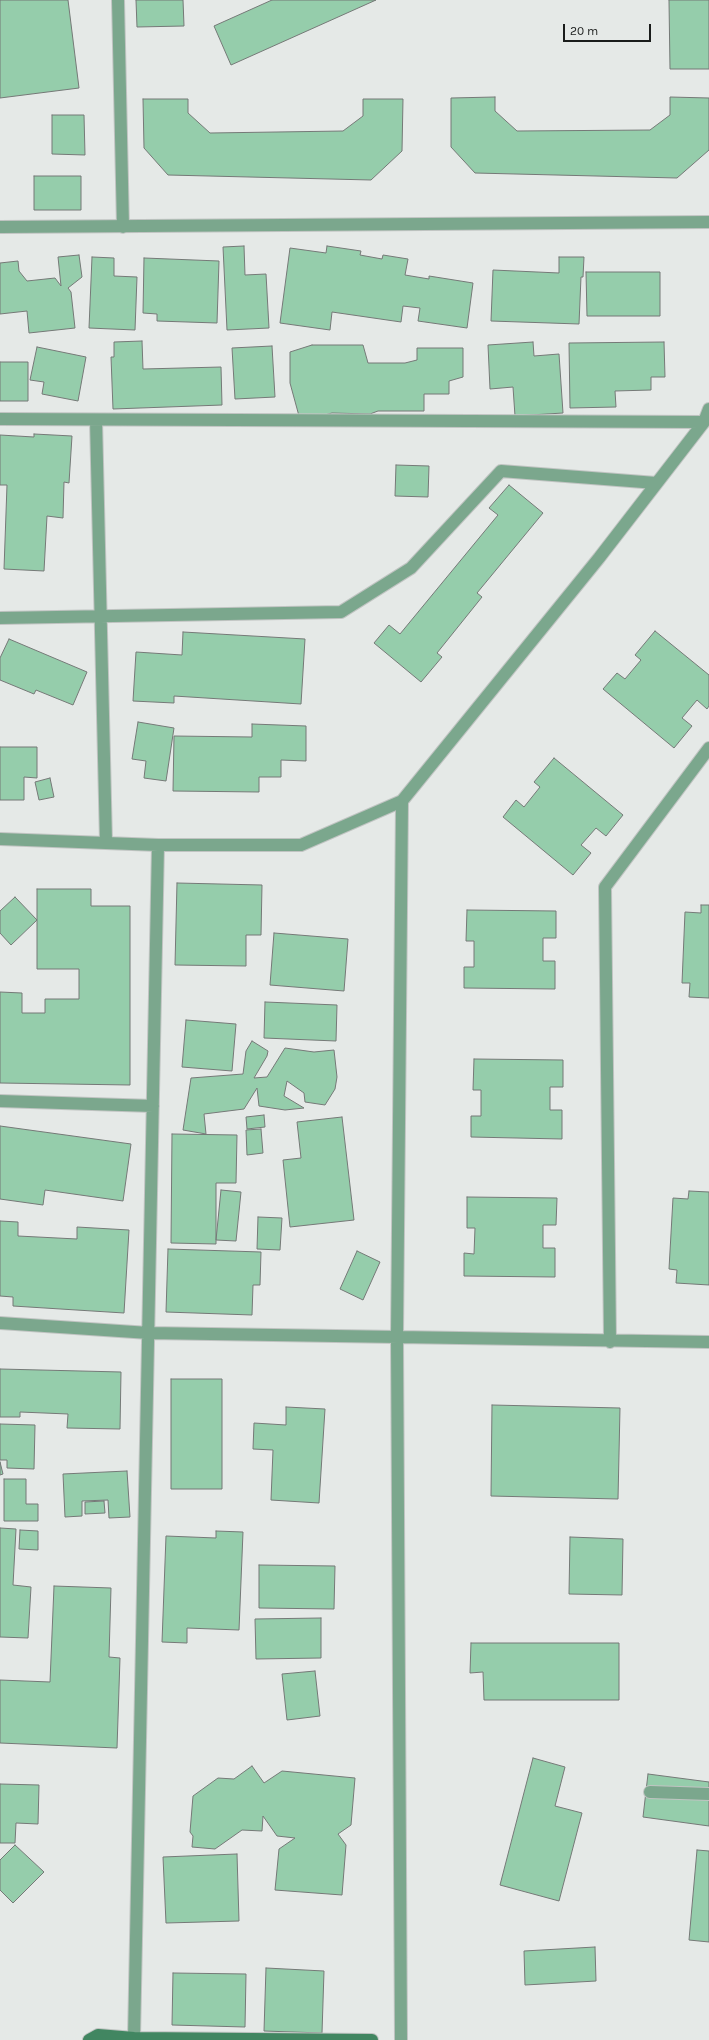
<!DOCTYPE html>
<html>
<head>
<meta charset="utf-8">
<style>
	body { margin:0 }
	#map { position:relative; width:709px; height:2040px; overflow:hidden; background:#e5e9e7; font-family:Karla,sans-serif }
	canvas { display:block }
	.scale { position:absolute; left:563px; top:24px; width:88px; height:18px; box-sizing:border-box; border:2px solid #1a1c1b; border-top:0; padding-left:5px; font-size:12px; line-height:14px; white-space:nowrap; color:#1a1c1b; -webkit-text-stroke:3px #e5e9e7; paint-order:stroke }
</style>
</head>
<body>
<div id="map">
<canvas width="709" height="2040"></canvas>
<div class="scale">20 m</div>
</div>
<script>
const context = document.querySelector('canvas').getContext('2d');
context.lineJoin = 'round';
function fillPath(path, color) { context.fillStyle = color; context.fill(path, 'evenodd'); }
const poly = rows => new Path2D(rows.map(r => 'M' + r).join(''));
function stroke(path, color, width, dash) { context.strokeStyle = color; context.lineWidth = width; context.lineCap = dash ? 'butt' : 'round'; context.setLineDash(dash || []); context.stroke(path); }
const building = poly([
	[0,0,68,0,79,88,0,98,0,0],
	[136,0,183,0,184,26,137,27,136,0],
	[272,0,376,0,231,65,214,26,272,0],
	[669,0,709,0,709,69,670,69,669,0],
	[495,97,495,111,517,131,650,130,670,115,670,97,709,98,709,150,677,178,475,173,451,147,451,98,495,97],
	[143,99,188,99,188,113,210,133,343,131,363,116,363,99,403,99,402,151,371,180,168,175,144,148,143,99],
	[52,115,84,115,85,155,52,154,52,115],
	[34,176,81,176,81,210,34,210,34,176],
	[244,246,245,275,266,274,269,328,227,330,223,247,244,246],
	[327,246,361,251,360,255,382,259,383,255,408,259,405,275,429,279,429,276,473,283,467,328,418,321,420,308,403,306,401,322,332,312,330,330,280,323,290,248,326,253,327,246],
	[79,255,82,277,68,288,71,292,75,328,29,333,27,311,0,314,0,263,18,261,19,271,27,281,55,278,61,286,58,257,79,255],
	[92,257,114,258,114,276,137,277,135,330,89,328,92,257],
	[559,257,584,257,583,277,581,277,579,324,491,321,493,270,559,273,559,257],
	[144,258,219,261,217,323,157,321,157,314,143,313,144,258],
	[586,272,660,272,660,316,587,316,586,272],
	[142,341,143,369,221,367,222,405,113,409,111,357,114,357,114,342,142,341],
	[533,342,534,356,559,354,563,413,515,416,513,387,490,389,488,345,533,342],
	[664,342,665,377,651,377,651,390,615,391,616,407,570,408,569,343,664,342],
	[312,345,363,345,368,363,405,363,417,360,417,348,463,348,463,377,449,381,449,394,424,394,424,411,378,411,370,414,332,413,321,416,299,416,290,383,290,352,312,345],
	[272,346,275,397,235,399,232,348,272,346],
	[37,347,86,357,78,401,42,394,44,382,30,380,37,347],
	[0,362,28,362,28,401,0,401,0,362],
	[34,434,72,436,69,483,64,482,63,518,47,516,44,571,4,569,7,485,0,485,0,435,34,437,34,434],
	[396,465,429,466,428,497,395,496,396,465],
	[509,485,543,513,477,593,482,597,437,653,442,657,421,682,374,643,389,625,400,634,498,515,489,508,509,485],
	[655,631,709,675,709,706,707,709,697,700,682,718,692,726,674,748,603,689,617,673,625,679,641,660,635,655,655,631],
	[183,632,305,639,301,704,174,696,174,703,133,701,136,652,182,655,183,632],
	[9,639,87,672,73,705,36,690,34,694,0,680,0,658,9,639],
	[138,722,174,728,166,781,144,778,146,761,132,759,138,722],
	[252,724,306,726,306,761,281,760,281,777,259,777,259,792,173,791,174,736,252,737,252,724],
	[0,747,37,747,37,778,24,777,24,800,0,800,0,747],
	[554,758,623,815,606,836,596,828,581,845,591,853,573,875,503,817,516,800,524,807,540,787,534,782,554,758],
	[50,778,54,797,39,800,35,782,50,778],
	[177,883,262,885,261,935,246,935,246,966,175,965,177,883],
	[37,889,91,889,91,906,130,906,130,1085,0,1083,0,992,22,993,22,1013,45,1013,45,999,79,999,79,969,37,969,37,889],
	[15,897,37,920,11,945,0,933,0,911,15,897],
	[701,905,709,905,709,998,689,997,690,983,682,983,685,912,701,913,701,905],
	[467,910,556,911,556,938,543,938,543,961,555,961,555,989,464,988,464,967,474,967,474,941,466,941,467,910],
	[274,933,348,939,344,991,270,985,274,933],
	[265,1002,337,1005,336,1041,264,1038,265,1002],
	[186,1020,236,1024,232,1071,182,1067,186,1020],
	[252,1041,268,1051,267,1056,254,1078,267,1077,285,1048,314,1052,334,1050,337,1077,335,1089,325,1105,305,1102,304,1093,287,1081,284,1096,304,1108,285,1110,259,1106,257,1088,244,1109,204,1114,206,1134,183,1130,191,1078,243,1074,246,1051,252,1041],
	[474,1059,563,1060,563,1087,550,1087,550,1110,562,1110,562,1139,471,1137,471,1116,481,1116,481,1090,473,1090,474,1059],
	[264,1115,265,1127,247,1129,246,1117,264,1115],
	[342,1117,354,1220,290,1227,283,1160,301,1158,297,1122,342,1117],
	[0,1126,131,1144,123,1201,45,1190,43,1205,0,1199,0,1126],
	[261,1129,263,1153,247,1155,246,1130,261,1129],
	[172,1134,237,1135,236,1183,216,1183,216,1244,171,1243,172,1134],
	[221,1190,241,1192,236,1241,216,1240,221,1190],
	[689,1191,709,1192,709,1285,676,1283,677,1270,669,1269,673,1198,688,1199,689,1191],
	[467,1197,557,1198,556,1225,543,1225,543,1248,555,1248,555,1277,464,1276,464,1253,474,1254,475,1228,467,1228,467,1197],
	[258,1217,282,1218,280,1250,257,1249,258,1217],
	[0,1221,18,1222,18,1236,77,1239,77,1227,129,1230,124,1313,13,1306,13,1297,0,1296,0,1221],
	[168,1249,261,1252,260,1285,253,1285,252,1315,166,1312,168,1249],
	[357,1251,380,1262,363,1300,340,1289,357,1251],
	[0,1369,121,1372,120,1429,67,1428,68,1414,20,1412,20,1417,0,1417,0,1369],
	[171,1379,222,1379,222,1489,171,1489,171,1379],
	[492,1405,620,1408,618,1499,491,1496,492,1405],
	[286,1407,325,1409,319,1503,271,1500,273,1450,253,1449,254,1423,286,1425,286,1407],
	[0,1424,35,1425,34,1469,7,1468,7,1460,0,1460,0,1424],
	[0,1462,3,1474,0,1475,0,1462],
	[127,1471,130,1517,109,1518,108,1500,82,1501,82,1516,65,1517,63,1474,127,1471],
	[4,1479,26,1479,26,1504,38,1504,38,1521,4,1521,4,1479],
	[104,1501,105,1513,85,1514,85,1502,104,1501],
	[0,1528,16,1529,13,1585,31,1587,28,1638,0,1637,0,1528],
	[20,1530,38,1531,38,1550,19,1549,20,1530],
	[216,1531,243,1532,239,1630,187,1628,187,1643,162,1642,166,1536,216,1538,216,1531],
	[570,1537,623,1539,622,1595,569,1594,570,1537],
	[259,1565,335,1566,334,1609,259,1608,259,1565],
	[54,1586,111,1588,109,1657,120,1658,117,1748,0,1743,0,1680,50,1682,54,1586],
	[321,1618,321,1658,256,1659,255,1619,321,1618],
	[471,1643,619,1643,619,1700,484,1700,483,1672,470,1673,471,1643],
	[315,1671,320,1716,287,1720,282,1674,315,1671],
	[533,1758,565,1767,555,1806,582,1813,559,1901,500,1885,533,1758],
	[252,1766,264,1783,282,1771,355,1778,351,1825,338,1834,346,1845,342,1895,275,1890,279,1849,295,1838,277,1836,263,1816,262,1831,242,1830,215,1849,192,1847,193,1836,190,1832,193,1796,218,1778,234,1779,252,1766],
	[648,1774,709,1782,709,1826,643,1817,648,1774],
	[0,1784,39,1785,38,1824,16,1823,15,1843,0,1843,0,1784],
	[15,1845,44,1872,13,1903,0,1890,0,1860,15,1845],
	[697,1850,709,1851,709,1942,689,1940,697,1850],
	[237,1854,239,1921,166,1923,163,1857,237,1854],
	[595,1947,596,1981,525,1985,524,1951,595,1947],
	[266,1968,324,1971,322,2033,264,2031,266,1968],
	[173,1973,246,1974,245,2027,172,2025,173,1973]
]);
const lane = poly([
	[650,1792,709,1794]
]);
const street = poly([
	[118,0,123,227],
	[0,227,709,222],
	[0,419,704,422],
	[96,420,106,842],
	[0,618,341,612,411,568,501,471,656,483],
	[0,839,158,845,301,845,402,801,599,558,704,422,709,409],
	[0,1101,153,1106],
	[0,1323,149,1333,709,1342],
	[610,1342,605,887,709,748],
	[134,2038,158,845],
	[401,2040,397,1337,402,801]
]);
const secondary = poly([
	[89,2040,98,2035,134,2038,372,2040]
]);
fillPath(building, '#95cdab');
stroke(building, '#757977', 1);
stroke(lane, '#c0c4c2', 14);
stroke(street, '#c0c4c2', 14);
stroke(secondary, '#c0c4c2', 14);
stroke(lane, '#7ba78d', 12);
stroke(street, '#7ba78d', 12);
stroke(secondary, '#418661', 12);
</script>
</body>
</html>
